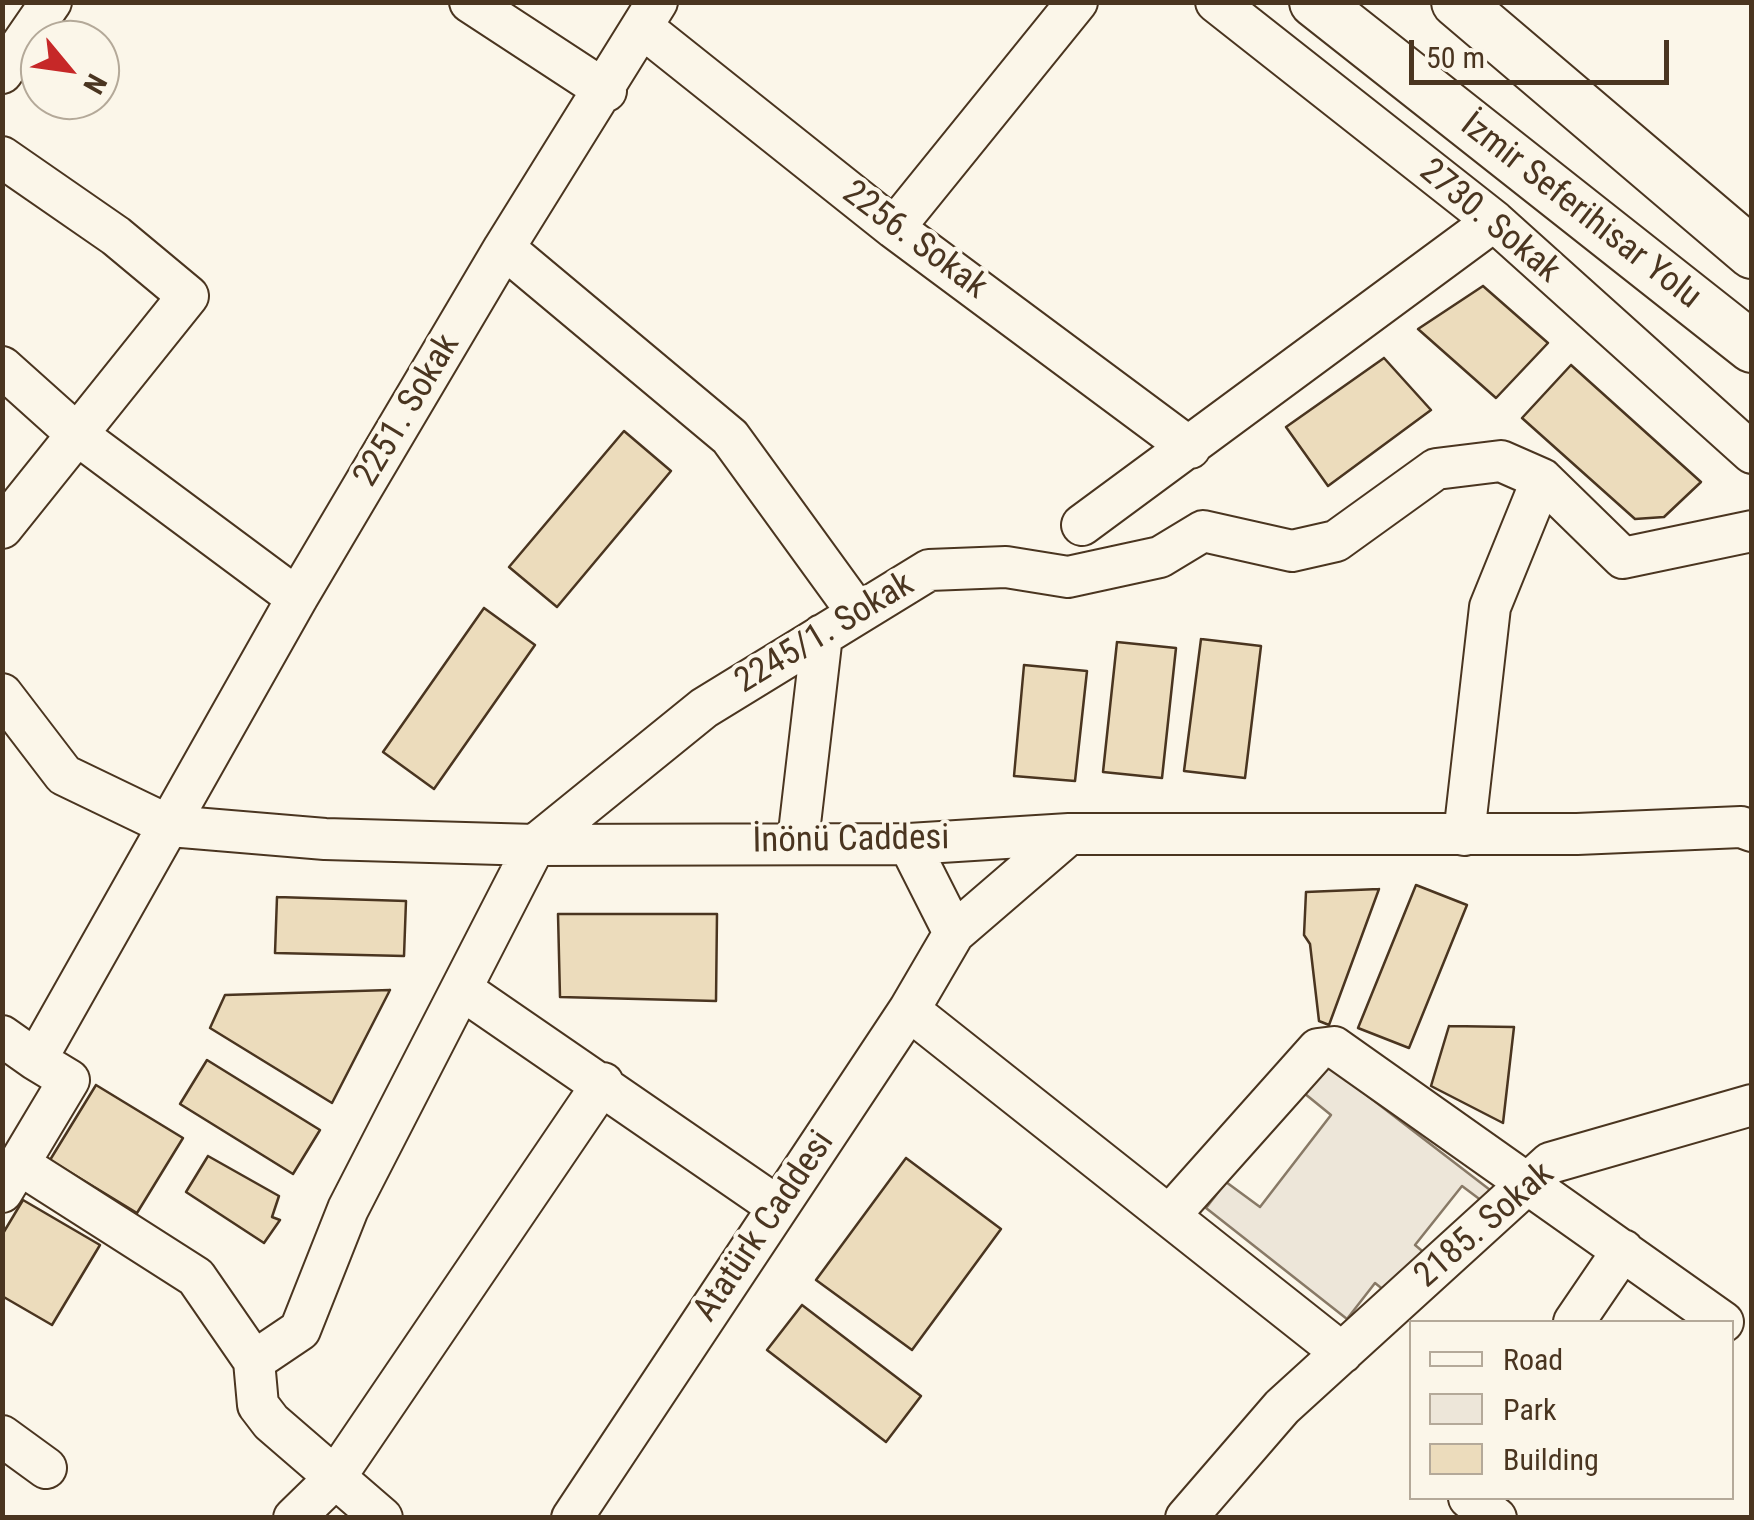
<!DOCTYPE html>
<html>
<head>
<meta charset="utf-8">
<style>
	body { margin:0 }
	#map { position:relative; width:1754px; height:1520px; overflow:hidden; background:#fbf6e9; font-family:"Roboto Condensed",sans-serif }
	canvas { display:block }
	.frame { position:absolute; inset:0; border:5px solid #4a3520; pointer-events:none }
	.legend { position:absolute; left:1409px; top:1320px; width:325px; height:180px; box-sizing:border-box; background:#fbf6e9; border:2px solid #b4a999; margin:0; padding:12px 18px; list-style:none; font-size:30px; color:#4a3520 }
	.legend li { display:flex; align-items:center; gap:20px; height:50px }
	.legend b { width:50px; border:2px solid #b4a999 }
	.north { position:absolute; left:20px; top:20px; width:100px; height:100px; box-sizing:border-box; background:#fbf6e9; border:2px solid #b4a999; border-radius:50%; rotate:119deg; font-size:28px; font-weight:700; line-height:40px; text-align:center; color:#4a3520 }
	.north::after { content:''; display:block; margin:auto; width:35px; height:45px; background:#c62828; clip-path:polygon(50% 0,100% 100%,50% 72%,0 100%) }
	.scale { position:absolute; left:1409px; top:40px; width:260px; height:45px; box-sizing:border-box; border:5px solid #4a3520; border-top:0; padding-left:12px; font-size:30px; line-height:35px; white-space:nowrap; color:#4a3520; -webkit-text-stroke:8px #fbf6e9; paint-order:stroke }
</style>
</head>
<body>
<div id="map">
<canvas width="1754" height="1520"></canvas>
<div class="frame"></div>
<ul class="legend">
<li><b style="height:12px;background:#fbf6e9"></b>Road</li>
<li><b style="height:28px;background:#ede6d9"></b>Park</li>
<li><b style="height:28px;background:#ecdcbc"></b>Building</li>
</ul>
<div class="north">N</div>
<div class="scale">50 m</div>
</div>
<script>
const context = document.querySelector('canvas').getContext('2d');
context.lineJoin = 'round';
function fillPath(path, color) { context.fillStyle = color; context.fill(path, 'evenodd'); }
const poly = rows => new Path2D(rows.map(r => 'M' + r).join(''));
function stroke(path, color, width, dash) { context.strokeStyle = color; context.lineWidth = width; context.lineCap = dash ? 'butt' : 'round'; context.setLineDash(dash || []); context.stroke(path); }
function label(font, color, halo, rows, align = 'center') {
  context.font = font + ' "Roboto Condensed",sans-serif'; context.lineWidth = 8; context.setLineDash([]); context.textBaseline = 'middle'; context.strokeStyle = halo; context.fillStyle = color; for (const [text, x, y, turn = 0] of rows) {
    context.save(); context.translate(x, y); context.rotate((+turn || 0) * Math.PI / 180); context.textAlign = isNaN(turn) ? turn : align; if (halo) context.strokeText(text, 0, 0); context.fillText(text, 0, 0); context.restore();
  }
}
const green = poly([
	[1321,1060,1494,1193,1486,1204,1462,1186,1415,1245,1433,1260,1400,1303,1375,1283,1347,1319,1206,1208,1226,1182,1260,1207,1331,1115,1299,1089,1321,1060]
]);
const building = poly([
	[1483,286,1548,343,1496,398,1418,329,1483,286],
	[1384,358,1431,410,1328,486,1286,427,1384,358],
	[1571,365,1701,482,1664,517,1635,519,1522,418,1571,365],
	[624,431,671,471,557,607,509,567,624,431],
	[484,608,535,645,434,789,383,752,484,608],
	[1201,639,1261,646,1245,778,1184,771,1201,639],
	[1117,642,1176,648,1162,778,1103,772,1117,642],
	[1024,665,1087,671,1075,781,1014,776,1024,665],
	[1416,885,1467,905,1409,1048,1358,1028,1416,885],
	[1379,889,1329,1025,1319,1021,1310,944,1304,935,1306,892,1379,889],
	[277,897,406,901,404,956,275,953,277,897],
	[558,914,717,914,716,1001,560,997,558,914],
	[390,990,332,1103,210,1028,225,995,390,990],
	[1449,1026,1514,1027,1503,1123,1431,1086,1449,1026],
	[207,1060,320,1130,293,1174,180,1104,207,1060],
	[96,1085,183,1138,137,1213,50,1160,96,1085],
	[208,1156,279,1196,272,1217,280,1220,264,1243,186,1192,208,1156],
	[906,1158,1001,1229,912,1350,816,1280,906,1158],
	[23,1200,100,1245,52,1325,2,1296,2,1235,23,1200],
	[802,1305,921,1396,886,1442,767,1350,802,1305]
]);
const minor = poly([
	[470,2,606,91],
	[1216,2,1494,221,1752,453],
	[643,28,894,228,1190,448],
	[2,73,51,2],
	[2,157,116,236,188,296,2,528],
	[894,228,1077,2],
	[504,248,730,437,857,612],
	[2,367,79,436,297,598],
	[1082,525,1494,221],
	[2,694,64,775,170,826,325,839,535,845,909,844,1069,834,1577,834,1741,827,1752,831],
	[1464,835,1490,607,1542,479],
	[798,841,822,635],
	[909,844,954,933],
	[464,991,778,1207],
	[909,1010,1342,1353],
	[2,1036,36,1060],
	[19,1164,196,1277,254,1361],
	[2,1192,69,1080,36,1060,297,598,504,248,657,2],
	[1169,1216,1318,1049,1334,1047,1723,1322],
	[1574,1322,1623,1250],
	[254,1361,300,1330,348,1209,535,845,704,708,929,570,1006,567,1068,577,1160,557,1203,531,1292,551,1336,541,1436,469,1501,461,1542,479,1623,558,1752,531],
	[254,1361,258,1405,271,1422,382,1518],
	[2,1436,46,1468],
	[1469,1498,1496,1518],
	[294,1518,334,1479,603,1083],
	[572,1518,909,1010,954,933,1069,834],
	[1186,1518,1282,1407,1550,1163,1752,1105]
]);
const major = poly([
	[1315,2,1752,347],
	[1457,2,1752,253]
]);
const streetNames = [
	["İzmir Seferihisar Yolu",1580,212,38],
	["2730. Sokak",1489,222,40],
	["2256. Sokak",914,241,37],
	["2251. Sokak",408,411,-59],
	["2245/1. Sokak",825,634,-31],
	["İnönü Caddesi",851,841,-1],
	["2185. Sokak",1485,1226,-41],
	["Atatürk Caddesi",765,1227,-56]
];
fillPath(green, '#ede6d9');
stroke(green, '#887966', 2.5);
fillPath(building, '#ecdcbc');
stroke(building, '#4a3520', 2.5);
stroke(minor, '#4a3520', 44);
stroke(major, '#4a3520', 54);
stroke(minor, '#fbf6e9', 40);
stroke(major, '#fbf6e9', 50);
label('35px', '#4a3520', '#fbf6e9', streetNames);
</script>
</body>
</html>
